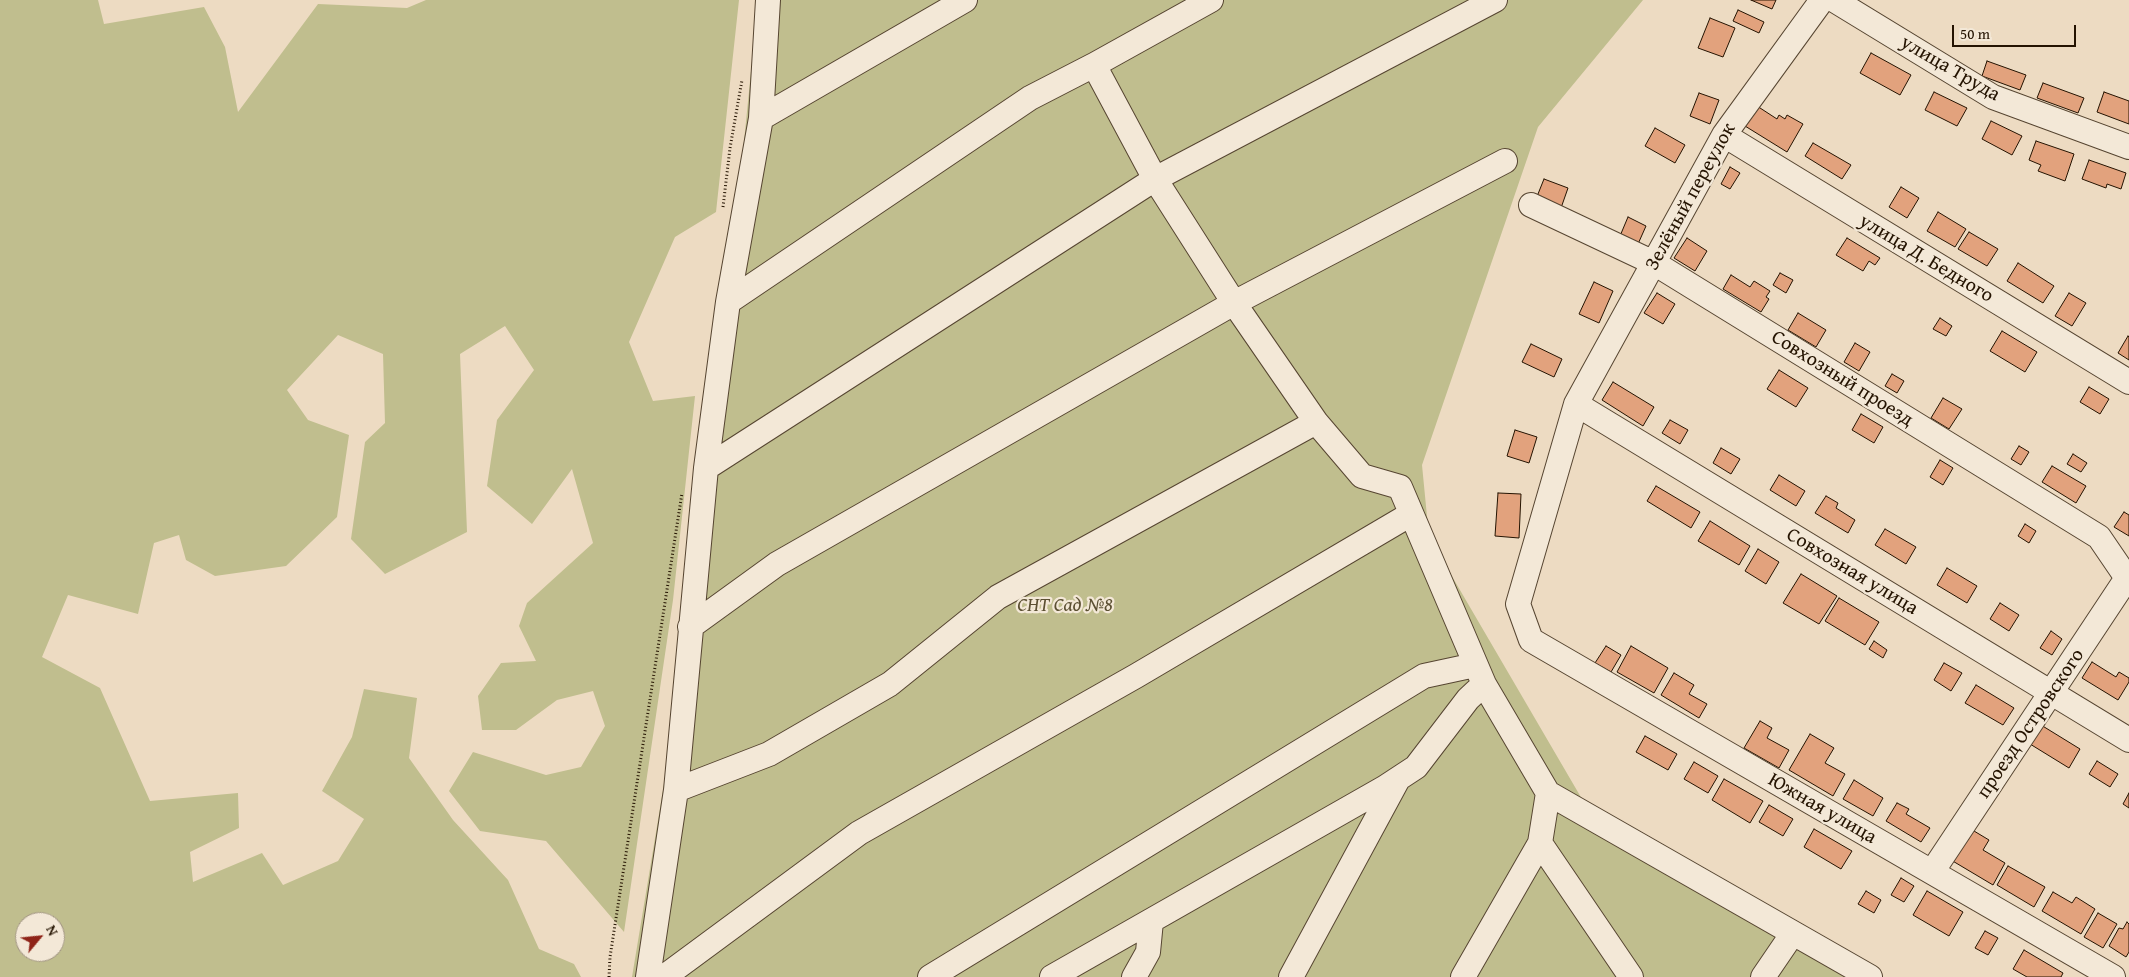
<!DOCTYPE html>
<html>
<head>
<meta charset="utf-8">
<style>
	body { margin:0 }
	#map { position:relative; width:2129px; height:977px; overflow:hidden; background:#eddbc2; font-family:"Gentium Book Plus",serif }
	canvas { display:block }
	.north { position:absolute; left:15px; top:912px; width:50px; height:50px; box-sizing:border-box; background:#f3e8d7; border:1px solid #a09381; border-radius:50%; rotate:62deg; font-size:14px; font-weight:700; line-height:20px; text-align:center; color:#241301 }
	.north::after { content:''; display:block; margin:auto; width:18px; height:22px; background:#8f2418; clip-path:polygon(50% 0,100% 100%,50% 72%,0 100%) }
	.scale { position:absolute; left:1952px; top:25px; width:124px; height:22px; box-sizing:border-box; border:2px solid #241301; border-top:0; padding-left:6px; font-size:15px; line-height:18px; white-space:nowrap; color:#241301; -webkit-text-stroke:4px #f3e8d7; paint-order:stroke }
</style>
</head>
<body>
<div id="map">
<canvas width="2129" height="977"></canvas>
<div class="north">N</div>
<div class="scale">50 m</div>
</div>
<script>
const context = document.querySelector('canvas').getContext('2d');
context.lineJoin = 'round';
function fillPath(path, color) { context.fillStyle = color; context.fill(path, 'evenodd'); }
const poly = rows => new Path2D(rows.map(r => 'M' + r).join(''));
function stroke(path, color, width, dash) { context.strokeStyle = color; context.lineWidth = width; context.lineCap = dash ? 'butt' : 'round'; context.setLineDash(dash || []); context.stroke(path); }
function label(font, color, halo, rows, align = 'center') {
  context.font = font + ' "Gentium Book Plus",serif'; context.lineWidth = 4.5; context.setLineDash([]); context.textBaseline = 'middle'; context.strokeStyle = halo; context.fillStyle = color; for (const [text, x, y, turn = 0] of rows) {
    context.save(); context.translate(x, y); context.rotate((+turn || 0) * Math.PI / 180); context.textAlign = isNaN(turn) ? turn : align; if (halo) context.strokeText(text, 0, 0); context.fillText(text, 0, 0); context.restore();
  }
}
const green = poly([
	[0,0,98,0,104,24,204,7,225,47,238,112,318,4,407,8,426,0,739,0,716,212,675,237,629,342,653,401,695,396,673,600,624,932,546,841,480,831,449,791,473,752,546,775,581,767,605,726,593,691,557,700,516,730,482,730,478,696,501,663,536,661,519,626,527,603,593,543,572,469,532,524,487,486,497,420,534,370,505,326,460,354,467,532,385,574,351,539,365,442,385,423,383,354,338,335,287,390,308,420,349,435,337,517,286,566,215,576,186,560,179,535,154,543,138,614,68,595,42,657,100,688,150,801,238,793,239,828,190,852,193,882,262,853,283,885,338,861,364,819,322,791,352,737,364,689,417,698,409,758,453,820,508,880,539,949,574,964,581,977,0,977],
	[25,922,55,922,55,952,25,952],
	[755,0,1643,0,1538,127,1422,465,1429,537,1589,811,1875,977,632,977,690,627,728,302,756,21]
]);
const building = poly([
	[1751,0,1776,0,1772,9,1751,0],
	[1738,10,1764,22,1759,33,1733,21,1738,10],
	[1710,18,1735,28,1723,57,1698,48,1710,18],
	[1871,53,1911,75,1900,95,1860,73,1871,53],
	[1987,61,2026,75,2020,90,1982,76,1987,61],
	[2043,83,2084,98,2078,113,2037,98,2043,83],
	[1934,92,1967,108,1957,126,1925,110,1934,92],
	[2104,92,2129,101,2129,124,2097,112,2104,92],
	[1699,93,1719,100,1710,124,1690,116,1699,93],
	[1757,106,1777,119,1779,115,1785,119,1787,115,1803,124,1787,152,1745,126,1757,106],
	[1991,121,2022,136,2012,155,1982,139,1991,121],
	[1655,128,1685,145,1675,163,1645,146,1655,128],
	[2036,141,2074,154,2065,181,2038,171,2041,165,2029,160,2036,141],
	[1813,143,1851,165,1842,179,1805,156,1813,143],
	[2089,160,2126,173,2121,189,2107,184,2106,188,2082,179,2089,160],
	[1730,167,1740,173,1730,189,1721,184,1730,167],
	[1544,179,1568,188,1561,208,1536,199,1544,179],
	[1901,187,1919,198,1907,218,1889,207,1901,187],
	[1938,212,1966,229,1955,247,1927,231,1938,212],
	[1628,217,1646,226,1638,244,1620,236,1628,217],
	[1969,232,1998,249,1987,266,1958,249,1969,232],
	[1687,238,1707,251,1695,271,1674,258,1687,238],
	[1847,238,1880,258,1875,265,1869,261,1863,271,1836,255,1847,238],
	[2018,263,2054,286,2043,303,2007,281,2018,263],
	[1780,273,1793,280,1786,293,1773,285,1780,273],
	[1731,275,1750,287,1754,281,1770,291,1766,297,1769,299,1761,312,1723,289,1731,275],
	[1594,282,1613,291,1599,323,1579,314,1594,282],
	[1657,293,1675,304,1663,324,1644,313,1657,293],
	[2069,293,2086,303,2072,326,2055,316,2069,293],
	[1798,313,1826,330,1816,347,1788,330,1798,313],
	[1940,318,1952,326,1946,336,1933,329,1940,318],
	[2002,331,2037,352,2025,372,1990,351,2002,331],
	[2128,336,2129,337,2129,360,2118,353,2128,336],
	[1855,343,1870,352,1859,371,1844,362,1855,343],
	[1531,344,1562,359,1554,377,1522,362,1531,344],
	[1779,370,1808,388,1796,407,1767,389,1779,370],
	[1892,374,1904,381,1897,393,1885,386,1892,374],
	[1613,382,1654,407,1643,426,1602,400,1613,382],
	[2089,387,2109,399,2100,414,2080,402,2089,387],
	[1943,398,1962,409,1949,429,1931,418,1943,398],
	[1861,414,1883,427,1874,443,1852,430,1861,414],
	[1670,420,1688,430,1680,444,1662,433,1670,420],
	[1515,430,1537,437,1529,463,1507,456,1515,430],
	[2019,446,2029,452,2021,465,2011,459,2019,446],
	[1721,448,1740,459,1731,474,1713,463,1721,448],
	[2073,454,2087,463,2081,472,2067,464,2073,454],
	[1940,460,1953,468,1943,485,1930,477,1940,460],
	[2052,466,2086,486,2076,503,2042,482,2052,466],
	[1779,475,1805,491,1796,506,1770,490,1779,475],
	[1656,486,1700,512,1691,528,1647,501,1656,486],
	[1498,493,1521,494,1519,538,1495,536,1498,493],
	[1826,496,1838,503,1836,508,1855,520,1848,533,1815,513,1826,496],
	[2124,512,2129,515,2129,536,2114,527,2124,512],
	[1710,521,1750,546,1739,565,1698,541,1710,521],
	[2025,524,2036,531,2029,543,2018,536,2025,524],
	[1885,529,1916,547,1906,564,1875,545,1885,529],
	[1758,549,1779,562,1766,584,1745,571,1758,549],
	[1947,568,1977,586,1967,603,1937,585,1947,568],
	[1801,574,1837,596,1819,624,1783,603,1801,574],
	[1839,598,1879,622,1865,645,1825,621,1839,598],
	[2000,603,2019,615,2009,631,1990,619,2000,603],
	[2051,631,2062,639,2052,655,2040,648,2051,631],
	[1874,641,1887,650,1883,658,1869,649,1874,641],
	[1606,646,1621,655,1611,672,1595,663,1606,646],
	[1631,646,1668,668,1654,693,1617,672,1631,646],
	[2092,662,2116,677,2119,672,2129,678,2129,682,2118,700,2082,678,2092,662],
	[1944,663,1962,673,1951,691,1934,680,1944,663],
	[1674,673,1694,685,1689,694,1707,704,1699,718,1661,695,1674,673],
	[1976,685,2014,708,2003,725,1965,703,1976,685],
	[1760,721,1772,728,1767,738,1789,750,1779,768,1744,748,1760,721],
	[2041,725,2080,749,2069,768,2030,744,2041,725],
	[1810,734,1834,748,1825,763,1845,774,1833,796,1789,770,1810,734],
	[1645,736,1677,754,1668,770,1636,752,1645,736],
	[2097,761,2118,774,2110,787,2089,774,2097,761],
	[1694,762,1718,776,1708,793,1684,779,1694,762],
	[1724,779,1763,801,1750,823,1712,800,1724,779],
	[1854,780,1883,798,1873,816,1843,799,1854,780],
	[2129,793,2129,808,2123,804,2129,793],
	[1897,803,1909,809,1906,814,1930,828,1921,842,1886,821,1897,803],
	[1769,805,1793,819,1783,836,1759,822,1769,805],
	[1969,828,1989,840,1983,850,2005,863,1993,885,1951,860,1969,828],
	[1814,829,1852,851,1841,869,1804,847,1814,829],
	[2008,866,2045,887,2034,907,1997,885,2008,866],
	[1901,878,1914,886,1904,902,1891,895,1901,878],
	[1866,891,1881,900,1874,913,1858,904,1866,891],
	[1927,891,1963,912,1949,936,1913,915,1927,891],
	[2053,892,2072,903,2076,897,2095,909,2081,934,2042,911,2053,892],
	[2098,913,2117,924,2103,948,2084,937,2098,913],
	[2127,922,2129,924,2129,952,2126,957,2109,946,2119,928,2123,929,2127,922],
	[1985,931,1998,938,1988,955,1975,948,1985,931],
	[2024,950,2063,973,2061,977,2027,977,2013,969,2024,950]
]);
const path = poly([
	[723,207,730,148,742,80],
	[609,977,610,957,682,493]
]);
const minor = poly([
	[1822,0,1724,135,1576,404,1518,604,1531,640,2113,977],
	[1834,0,1993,97,2129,147],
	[1094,65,1211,0],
	[761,118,965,0],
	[1724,135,2129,382],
	[1531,205,1654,263,2099,537,2129,581],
	[728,302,1030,98,1094,65,1155,179,1234,303,1316,422,1362,476,1400,487,1484,684,1468,699,1416,767,1384,788,1052,977],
	[1576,404,2129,740],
	[706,468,1155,179,1495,0],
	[690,627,777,564,1234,303,1505,161],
	[1484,684,1548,793,1870,977],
	[676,790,769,754,890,684,998,597,1316,422],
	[1548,793,1540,843,1631,977],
	[1932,872,2129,575],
	[648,977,676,790,706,468,728,302,761,118,768,0],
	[664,977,859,833,1136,676,1411,514],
	[930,977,1424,676,1475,665],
	[1134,977,1148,952,1151,921],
	[1291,977,1397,781],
	[1463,977,1540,843],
	[1763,977,1793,933]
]);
const streetNames = [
	["улица Труда",1950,69,30],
	["Зелёный переулок",1691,197,-61],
	["улица Д. Бедного",1926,259,31],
	["Совхозный проезд",1842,379,32],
	["Совхозная улица",1852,572,31],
	["проезд Островского",2031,724,-56],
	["Южная улица",1822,809,30]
];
const parkNames = [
	["СНТ Сад №8",1065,606]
];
fillPath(green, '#c0be8e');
fillPath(building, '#e2a27d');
stroke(building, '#241301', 1);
stroke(minor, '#564531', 26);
stroke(path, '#241301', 3, [1, 2.5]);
stroke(minor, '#f3e8d7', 24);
label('20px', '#241301', '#f3e8d7', streetNames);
label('italic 20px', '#5b4f32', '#f3e8d7', parkNames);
</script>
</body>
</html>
